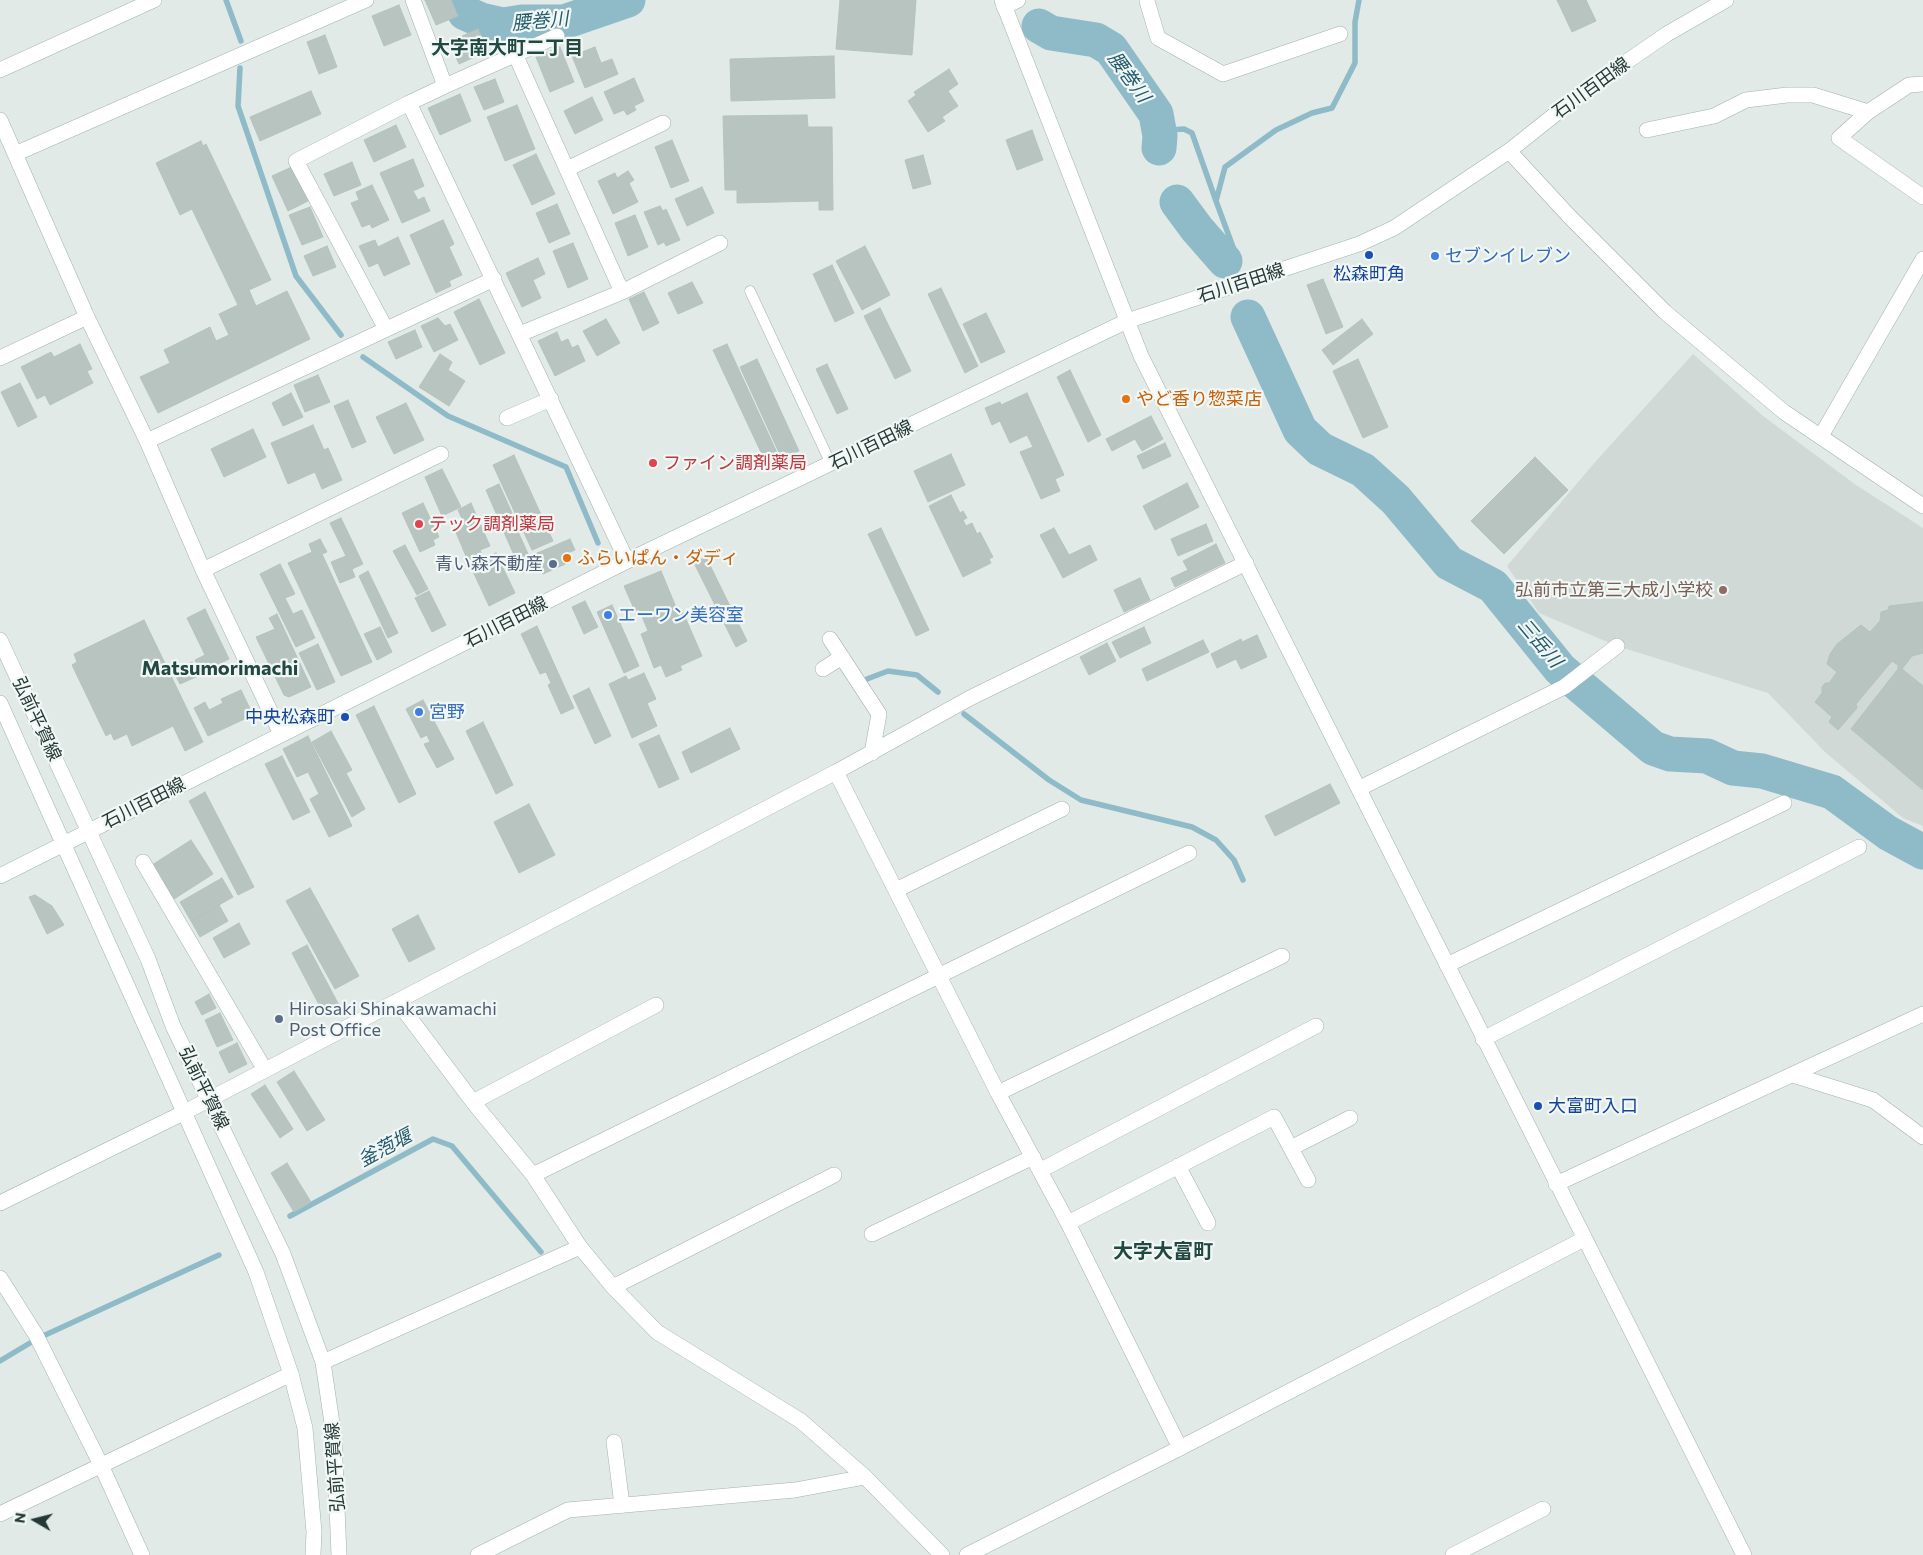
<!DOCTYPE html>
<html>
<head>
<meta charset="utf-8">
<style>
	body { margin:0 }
	#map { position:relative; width:1923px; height:1555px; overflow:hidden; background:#e1eae7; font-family:Commissioner,sans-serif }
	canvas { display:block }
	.north { position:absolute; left:10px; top:1495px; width:50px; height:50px; -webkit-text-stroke:4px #f1f7f5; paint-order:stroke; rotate:278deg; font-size:14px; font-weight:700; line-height:20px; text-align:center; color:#243835 }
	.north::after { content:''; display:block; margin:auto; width:18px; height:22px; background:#243835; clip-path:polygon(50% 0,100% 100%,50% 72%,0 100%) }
</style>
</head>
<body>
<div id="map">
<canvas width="1923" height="1555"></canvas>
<div class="north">N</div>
</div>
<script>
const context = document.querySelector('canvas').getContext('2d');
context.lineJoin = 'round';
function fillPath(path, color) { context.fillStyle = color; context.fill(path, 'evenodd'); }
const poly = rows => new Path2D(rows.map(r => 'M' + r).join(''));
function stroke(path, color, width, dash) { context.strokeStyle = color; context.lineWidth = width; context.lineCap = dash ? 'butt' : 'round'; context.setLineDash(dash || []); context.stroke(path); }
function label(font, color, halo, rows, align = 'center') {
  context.font = font + ' Commissioner,"Noto Sans JP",sans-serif'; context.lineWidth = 4.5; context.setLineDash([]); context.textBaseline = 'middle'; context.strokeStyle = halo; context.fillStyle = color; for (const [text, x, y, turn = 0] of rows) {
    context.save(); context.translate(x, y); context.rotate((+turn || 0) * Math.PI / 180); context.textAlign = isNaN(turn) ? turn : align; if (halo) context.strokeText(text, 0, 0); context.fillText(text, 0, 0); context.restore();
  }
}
const built = poly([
	[1693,354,1763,416,1856,485,1923,528,1923,826,1903,818,1825,752,1768,693,1617,646,1539,613,1507,566,1596,461]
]);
const stream = poly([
	[226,0,241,41],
	[240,68,238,106,296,276,341,335],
	[1159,126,1169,130,1184,129,1192,133,1216,201],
	[1233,247,1216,201,1225,167,1276,130,1312,113,1332,108,1355,63,1355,22,1359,0],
	[363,357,448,416,566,467,598,543],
	[867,679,888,671,917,675,938,692],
	[964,714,1049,780,1081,800,1192,827,1216,840,1234,860,1243,880],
	[290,1216,433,1139,452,1146,541,1252],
	[43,1336,219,1255],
	[0,1361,30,1343]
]);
const river = poly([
	[458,0,465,13,481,20,503,25,522,22,564,22,628,0],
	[1039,26,1051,33,1096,40,1111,49,1156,114,1160,136,1159,148],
	[1177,202,1197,229,1225,261],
	[1248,317,1300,430,1320,449,1363,470,1396,500,1449,563,1493,586,1560,669,1653,748,1670,754,1707,756,1733,768,1762,771,1832,792,1888,833,1923,852]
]);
const building = poly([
	[425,0,451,0,458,16,436,25,425,0],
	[840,0,916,0,912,55,836,49,840,0],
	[1557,0,1586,0,1596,21,1572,32,1557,0],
	[399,5,411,35,384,46,372,16,399,5],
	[478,29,488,51,459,64,449,42,478,29],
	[325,35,337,67,319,74,307,42,325,35],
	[560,47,574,82,550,92,536,57,560,47],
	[595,47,601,63,612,59,618,74,585,88,572,56,595,47],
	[834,56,835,98,731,101,730,59,834,56],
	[949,69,958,84,948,91,958,106,942,117,945,121,928,132,908,101,916,95,914,92,949,69],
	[634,78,644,101,634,106,636,110,627,115,624,110,614,114,604,92,634,78],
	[495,79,504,102,484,110,474,87,495,79],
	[311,91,321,114,260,141,250,117,311,91],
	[460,94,471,121,440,135,428,108,460,94],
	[592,97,603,120,575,134,564,111,592,97],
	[517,105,535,149,505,161,487,117,517,105],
	[807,115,808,127,832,127,833,210,819,210,819,201,737,203,737,190,725,190,723,116,807,115],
	[396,125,406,147,374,162,364,140,396,125],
	[1032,130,1043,160,1017,170,1006,140,1032,130],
	[672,140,689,181,671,188,655,147,672,140],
	[201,141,203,146,206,144,271,280,249,290,256,306,287,291,310,339,158,413,140,377,170,363,164,350,210,327,216,341,229,335,219,314,238,305,192,209,180,215,156,163,201,141],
	[536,154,555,194,532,205,513,165,536,154],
	[923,155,931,184,913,189,905,160,923,155],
	[413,159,424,186,413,191,418,200,424,197,430,211,402,223,380,173,413,159],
	[352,162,361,185,334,196,324,174,352,162],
	[294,166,310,200,288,211,272,176,294,166],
	[628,171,634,180,629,183,638,202,613,214,598,181,615,173,617,178,628,171],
	[372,185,389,220,372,228,370,224,362,227,351,203,359,200,356,192,372,185],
	[702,187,714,213,687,226,675,199,702,187],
	[557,204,570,234,549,243,536,213,557,204],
	[660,206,663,211,666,209,680,240,666,246,664,242,658,245,644,212,660,206],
	[310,207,323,237,302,245,289,215,310,207],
	[635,215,648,247,628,256,615,223,635,215],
	[443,220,454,244,449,247,462,275,449,281,451,286,436,293,410,235,443,220],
	[398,237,410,264,384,276,378,263,369,267,359,246,375,240,378,247,398,237],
	[573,243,588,279,568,288,553,251,573,243],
	[327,246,336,267,313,276,304,256,327,246],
	[865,246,890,295,862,310,836,261,865,246],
	[538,258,545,274,533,280,541,298,522,307,506,273,538,258],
	[832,265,854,313,835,322,813,274,832,265],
	[1323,279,1343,327,1326,334,1307,285,1323,279],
	[692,282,703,303,678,314,668,293,692,282],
	[941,288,978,366,965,373,928,294,941,288],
	[644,292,659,323,643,331,629,299,644,292],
	[479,299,505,353,480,365,454,312,479,299],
	[880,308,911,371,895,379,864,316,880,308],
	[986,313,1005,352,981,363,963,324,986,313],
	[438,318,445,326,450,324,458,340,434,352,421,326,438,318],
	[606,319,620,343,597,356,583,331,606,319],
	[1362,319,1373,334,1333,365,1322,350,1362,319],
	[415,330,422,347,396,359,388,342,415,330],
	[557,332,561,342,568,339,572,348,578,345,585,361,555,376,538,341,557,332],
	[80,344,92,369,87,371,93,383,50,405,45,395,37,399,21,367,51,352,54,357,80,344],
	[727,344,779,457,766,463,713,350,727,344],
	[440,354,452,362,448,370,465,381,449,406,419,387,440,354],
	[757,359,799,451,782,459,740,367,757,359],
	[1358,359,1388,427,1363,438,1333,371,1358,359],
	[827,364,848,409,837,414,816,369,827,364],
	[1070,370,1101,435,1088,442,1057,377,1070,370],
	[318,375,330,402,305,412,294,385,318,375],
	[20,383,37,417,18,427,1,392,20,383],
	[291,393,303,417,283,426,272,403,291,393],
	[1027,393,1064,475,1055,479,1060,491,1041,499,1020,452,1033,447,1027,435,1010,443,1000,421,992,425,985,408,1000,402,1001,405,1027,393],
	[348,400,366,442,352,448,334,406,348,400],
	[406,403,424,440,394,454,376,417,406,403],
	[1151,416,1163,439,1142,451,1135,439,1112,451,1106,439,1151,416],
	[313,425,324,450,328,448,342,480,322,489,315,472,288,484,271,443,313,425],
	[253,429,266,457,224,477,211,449,253,429],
	[1165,443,1171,456,1143,469,1137,456,1165,443],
	[951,454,965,485,928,502,914,471,951,454],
	[514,455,553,541,532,550,493,465,514,455],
	[1535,457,1568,490,1504,554,1471,521,1535,457],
	[442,469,461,507,442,516,425,477,442,469],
	[1187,483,1199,507,1155,530,1143,506,1187,483],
	[499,484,512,513,499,520,486,490,499,484],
	[951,495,960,513,963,511,967,518,963,520,966,526,972,523,977,534,980,532,993,557,989,559,991,563,963,577,929,506,951,495],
	[423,503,439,537,433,540,435,545,420,552,402,513,423,503],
	[471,503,490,546,480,550,482,555,468,561,455,530,465,525,458,510,471,503],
	[341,518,363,564,352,569,355,577,340,583,331,562,346,556,330,523,341,518],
	[1206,524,1213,541,1178,556,1171,539,1206,524],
	[515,525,534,567,522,573,503,530,515,525],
	[881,528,929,630,916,636,868,534,881,528],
	[1054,528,1069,555,1090,545,1097,560,1063,578,1040,535,1054,528],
	[320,539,327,552,322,554,372,662,341,676,288,563,312,552,309,544,320,539],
	[570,539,575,550,568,553,572,561,543,574,535,554,570,539],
	[1216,544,1225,563,1175,587,1171,578,1188,570,1183,561,1216,544],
	[405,545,428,589,417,595,393,551,405,545],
	[496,553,515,593,489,606,470,565,496,553],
	[706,557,747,641,736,647,694,563,706,557],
	[280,564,295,594,285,598,293,614,302,610,315,638,296,647,260,574,280,564],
	[368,571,398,633,388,638,359,576,368,571],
	[661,571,678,612,682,610,702,656,680,666,682,670,666,677,661,665,654,668,641,634,648,631,639,609,635,611,624,586,661,571],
	[1140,578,1150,600,1124,612,1114,590,1140,578],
	[429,591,446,625,432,632,415,598,429,591],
	[585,601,598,627,584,634,572,607,585,601],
	[1923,602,1923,653,1912,656,1902,669,1898,669,1898,665,1892,661,1856,704,1857,708,1838,730,1829,722,1832,717,1815,702,1822,693,1822,687,1825,683,1829,683,1837,672,1827,664,1830,654,1837,644,1861,625,1870,632,1880,621,1881,612,1888,610,1889,606,1923,602],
	[612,605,639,666,624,673,597,612,612,605],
	[205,609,229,659,201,673,195,660,205,655,187,618,205,609],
	[277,614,311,687,289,697,284,695,256,637,275,629,269,618,277,614],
	[144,620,203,742,185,751,173,726,132,746,127,734,114,740,111,733,106,736,72,665,77,662,74,654,144,620],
	[537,626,574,708,561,714,548,685,551,683,546,672,540,674,521,634,537,626],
	[380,627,392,652,377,660,364,634,380,627],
	[1144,627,1151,643,1120,658,1112,642,1144,627],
	[1257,635,1267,657,1241,669,1236,659,1217,668,1211,654,1241,639,1242,642,1257,635],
	[1203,640,1209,652,1147,681,1142,669,1203,640],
	[1107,643,1116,661,1089,675,1080,657,1107,643],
	[318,644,335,682,317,690,299,653,318,644],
	[192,662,198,676,180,684,173,671,192,662],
	[1898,669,1902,669,1923,686,1923,790,1851,729,1898,669],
	[644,673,656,699,647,703,657,726,632,738,609,684,626,676,628,680,644,673],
	[589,688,611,736,595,744,573,696,589,688],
	[241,690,253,715,208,736,194,708,205,702,209,710,223,703,221,699,241,690],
	[423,700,454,759,437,768,424,744,430,742,427,735,421,738,406,709,423,700],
	[374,706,416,794,399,803,356,715,374,706],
	[483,722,513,785,496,794,466,731,483,722],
	[730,728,740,749,691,773,682,752,730,728],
	[331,731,352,770,346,773,365,809,352,817,312,742,331,731],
	[659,735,679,779,659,788,639,744,659,735],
	[308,736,352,826,329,837,310,799,319,794,308,772,297,777,283,749,308,736],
	[282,756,310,812,293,820,265,764,282,756],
	[1330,784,1340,803,1275,836,1265,816,1330,784],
	[205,792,254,887,238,895,189,801,205,792],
	[529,804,555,855,519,873,494,822,529,804],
	[191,840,213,874,174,899,152,865,191,840],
	[222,878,233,897,191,921,180,902,222,878],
	[310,888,359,976,335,989,286,901,310,888],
	[35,895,52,906,64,925,47,934,29,897,35,895],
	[219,905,228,921,200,937,191,921,219,905],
	[418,915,435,949,409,962,392,929,418,915],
	[239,923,250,944,224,958,213,938,239,923],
	[307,945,340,1007,325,1016,292,953,307,945],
	[209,994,216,1008,202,1015,195,1002,209,994],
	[220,1013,233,1040,217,1047,205,1020,220,1013],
	[237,1043,247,1064,229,1073,219,1052,237,1043],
	[294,1071,325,1120,307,1131,277,1082,294,1071],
	[265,1085,293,1129,280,1138,251,1094,265,1085],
	[287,1163,311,1202,294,1212,271,1173,287,1163]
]);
const service = poly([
	[750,291,831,464]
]);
const minor = poly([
	[413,0,445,86,409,103,627,561],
	[1147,1,1158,38,1223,74,1340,34],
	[1004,7,1018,0],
	[515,54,622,292],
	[0,70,154,0],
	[1923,84,1909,85,1868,112,1839,138,1923,197],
	[445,86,557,36],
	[0,120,87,317,147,441,203,570,281,734],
	[1647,130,1714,116,1746,100,1787,95,1813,95,1868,112],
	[15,154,366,0],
	[567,169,663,123],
	[386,329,296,161,409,103],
	[520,334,622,292,720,243],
	[0,358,87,317],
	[507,418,551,399],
	[1821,436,1923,259],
	[147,441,494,279],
	[203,570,441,454],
	[830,639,879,714,872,753],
	[823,669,842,657],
	[836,772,998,1093,1068,1223,1180,1448],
	[1360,788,1564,687,1617,646],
	[143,862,265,1070],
	[896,890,1062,809],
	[1447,965,1784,803],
	[1483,1039,1859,847],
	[1793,1075,1873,1100,1923,1137],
	[998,1093,1282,956],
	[473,1102,656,1005],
	[183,1113,836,772,970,698,1246,563],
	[1291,1148,1350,1118],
	[1178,1166,1208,1223],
	[1041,1170,1316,1026],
	[533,1175,1189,853],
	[1556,1184,1923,1014],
	[1068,1223,1274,1117,1308,1180],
	[872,1234,1033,1157],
	[0,1278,36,1335,101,1465,142,1555],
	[613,1287,834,1175],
	[323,1362,580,1247,533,1175,473,1102,397,1001],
	[614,1442,622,1505],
	[865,1477,942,1555],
	[0,1514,291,1374],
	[1453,1555,1543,1509]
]);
const tertiary = poly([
	[1002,0,1141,356,1744,1555],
	[1509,151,1569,216,1665,312,1784,412,1923,506],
	[0,1203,183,1113],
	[580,1247,613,1287,657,1332,801,1421,865,1477],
	[478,1555,568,1510,795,1490,865,1477],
	[967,1555,1180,1448,1584,1239]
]);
const secondary = poly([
	[0,640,148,959,173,1026,283,1254,323,1362,334,1437,339,1555],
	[0,703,256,1272,291,1374,305,1428,314,1532,313,1555],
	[0,876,627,561,1127,321,1359,244,1394,228,1509,151,1587,89,1667,34,1726,0]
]);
const markers = [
	[1369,255,5,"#1a4fb4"],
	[1435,256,5,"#3f7fe0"],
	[1126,399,5,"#e8710a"],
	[653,463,5,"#e0444e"],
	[419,524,5,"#e0444e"],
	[567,558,5,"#e8710a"],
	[553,564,5,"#5c6f8a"],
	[1723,590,5,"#8d6e63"],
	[608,615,5,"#3f7fe0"],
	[419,712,5,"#3f7fe0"],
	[345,717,5,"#1a4fb4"],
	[279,1019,5,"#5c6f8a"],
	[1538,1106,5,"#1a4fb4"]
];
const streetNames = [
	["石川百田線",1591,88,-36],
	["石川百田線",1241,283,-18],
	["石川百田線",871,445,-26],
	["石川百田線",506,622,-27],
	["弘前平賀線",37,719,65],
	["石川百田線",144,803,-27],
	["弘前平賀線",204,1088,64],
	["弘前平賀線",335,1467,-94]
];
const shopNames = [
	["セブンイレブン",1445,256],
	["エーワン美容室",618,615],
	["宮野",429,712]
];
const transitNames = [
	["松森町角",1369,274],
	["中央松森町",335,717,"right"],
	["大富町入口",1548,1106,"left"]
];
const foodNames = [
	["やど香り惣菜店",1136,399],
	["ふらいぱん・ダディ",577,558]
];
const healthNames = [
	["ファイン調剤薬局",663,463],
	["テック調剤薬局",429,524]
];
const serviceNames = [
	["青い森不動産",543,564],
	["Hirosaki Shinakawamachi",289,1009,"left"],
	["Post Office",289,1030,"left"]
];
const educationNames = [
	["弘前市立第三大成小学校",1713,590]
];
const waterNames = [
	["腰巻川",540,21,-5],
	["腰巻川",1129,77,54],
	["三岳川",1540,643,50],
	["釜萢堰",385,1148,-28]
];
const neighbourhoodNames = [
	["大字南大町二丁目",507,48]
];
const quarterNames = [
	["Matsumorimachi",220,668],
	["大字大富町",1163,1251]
];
fillPath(built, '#d0d9d6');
stroke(stream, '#8fbbc9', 5.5);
stroke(river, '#8fbbc9', 35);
fillPath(building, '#b7c4c0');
stroke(building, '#b4c3be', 1);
stroke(service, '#a5b1ae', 11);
stroke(minor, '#a5b1ae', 16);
stroke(tertiary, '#a5b1ae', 16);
stroke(secondary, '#a2b4af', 16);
stroke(service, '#fff', 10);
stroke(minor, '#fff', 15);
stroke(tertiary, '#fff', 15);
stroke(secondary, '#fff', 15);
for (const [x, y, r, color] of markers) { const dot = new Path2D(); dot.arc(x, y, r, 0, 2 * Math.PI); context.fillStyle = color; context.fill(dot); stroke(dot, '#f1f7f5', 2); }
label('18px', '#243835', '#f1f7f5', streetNames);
label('18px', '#366cbe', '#f1f7f5', shopNames, 'left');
label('18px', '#164399', '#f1f7f5', transitNames);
label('18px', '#c56008', '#f1f7f5', foodNames, 'left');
label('18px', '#be3a42', '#f1f7f5', healthNames, 'left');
label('18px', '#4e5e75', '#f1f7f5', serviceNames, 'right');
label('18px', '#785e54', '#f1f7f5', educationNames, 'right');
label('italic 19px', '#255b6d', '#f1f7f5', waterNames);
label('bold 19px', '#224842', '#f1f7f5', neighbourhoodNames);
label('bold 20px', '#224842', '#f1f7f5', quarterNames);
</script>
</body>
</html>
